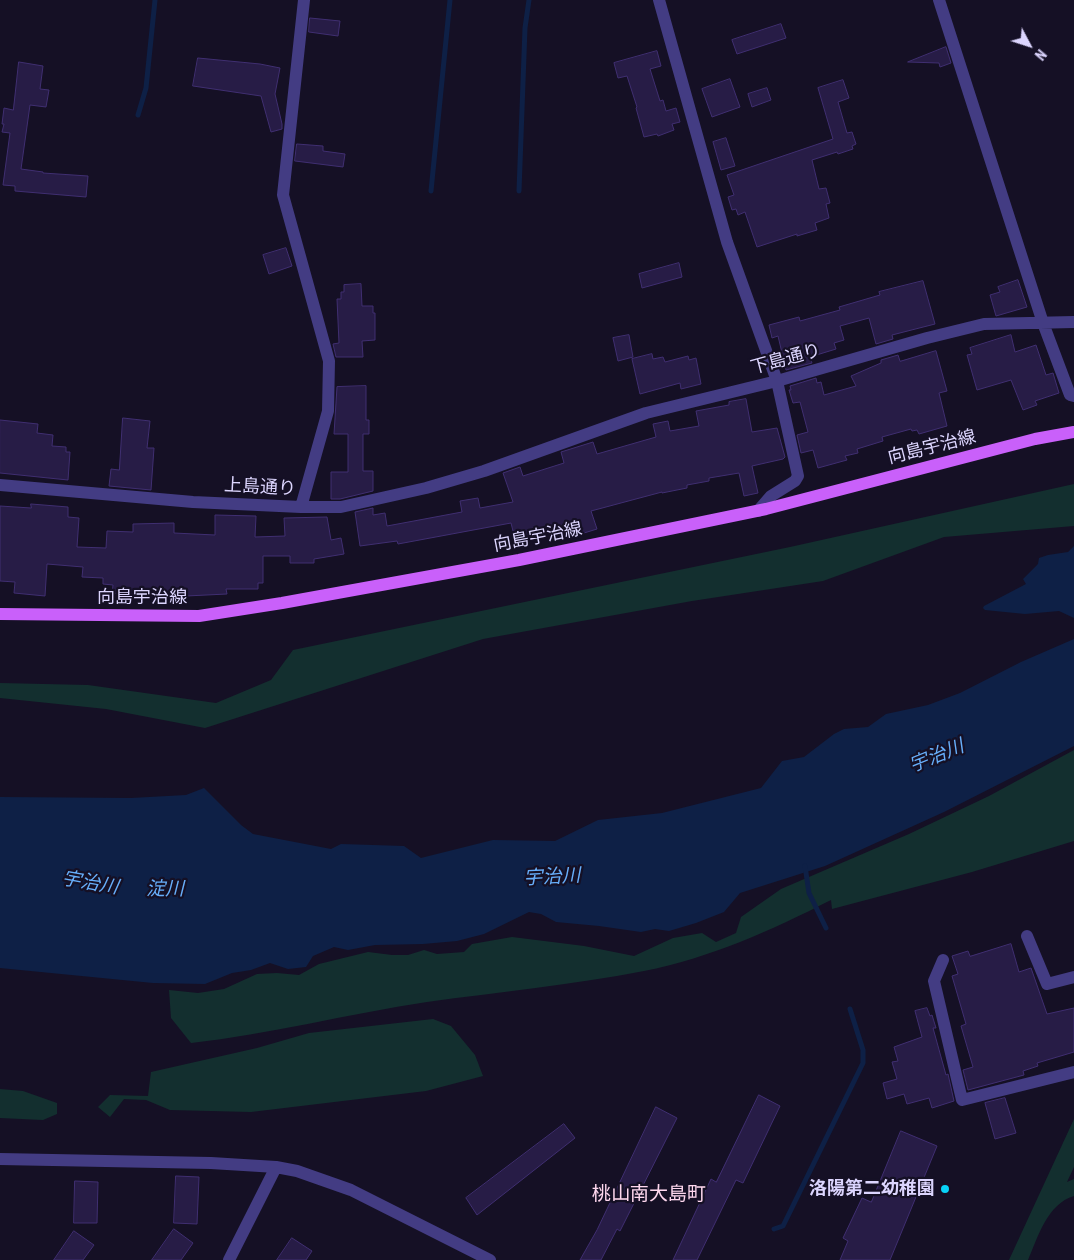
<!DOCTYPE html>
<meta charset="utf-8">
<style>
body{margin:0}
#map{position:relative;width:1074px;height:1260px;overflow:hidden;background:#151025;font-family:"Roboto Condensed",sans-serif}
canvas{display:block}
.north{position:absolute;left:1004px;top:20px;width:50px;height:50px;-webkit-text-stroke:4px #151025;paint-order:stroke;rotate:130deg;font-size:14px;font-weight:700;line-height:20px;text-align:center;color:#dcd5fe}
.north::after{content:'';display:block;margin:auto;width:18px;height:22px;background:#dcd5fe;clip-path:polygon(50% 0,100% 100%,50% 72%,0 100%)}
</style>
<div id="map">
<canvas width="1074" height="1260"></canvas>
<div class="north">N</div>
</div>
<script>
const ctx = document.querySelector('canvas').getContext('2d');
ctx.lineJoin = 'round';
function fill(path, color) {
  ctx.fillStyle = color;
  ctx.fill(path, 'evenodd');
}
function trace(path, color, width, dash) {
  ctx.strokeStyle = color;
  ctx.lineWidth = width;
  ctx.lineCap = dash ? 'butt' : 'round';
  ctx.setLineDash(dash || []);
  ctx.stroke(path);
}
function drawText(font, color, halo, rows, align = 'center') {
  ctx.font = font + ' "Roboto Condensed","Noto Sans JP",sans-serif';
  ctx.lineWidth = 4.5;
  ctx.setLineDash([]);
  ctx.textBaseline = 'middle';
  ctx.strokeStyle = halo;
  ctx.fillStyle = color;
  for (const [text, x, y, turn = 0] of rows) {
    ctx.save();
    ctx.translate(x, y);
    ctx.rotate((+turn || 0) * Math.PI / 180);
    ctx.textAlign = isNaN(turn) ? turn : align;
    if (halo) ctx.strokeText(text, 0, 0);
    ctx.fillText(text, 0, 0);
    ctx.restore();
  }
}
fill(new Path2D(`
 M 1074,484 L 1074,526 L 944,537 L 823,581 L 692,601 L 483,639 L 205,728 L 106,709 L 0,698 L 0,683 L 88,685 L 216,703 L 271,680 L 293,650 L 790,547 Z
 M 1074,750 L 1074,841 L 972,872 L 832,909 L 831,900 C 772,930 710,958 644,971 C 572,985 499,992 427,1002 C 348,1014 270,1034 191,1043 L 171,1018 L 169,990 L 198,993 L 224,989 L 257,974 L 277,973 L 299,975 L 319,964 L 368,952 L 392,955 L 408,955 L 424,950 L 437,954 L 464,952 L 472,944 L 512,937 L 584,946 L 634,956 L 673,938 L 702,933 L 716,942 L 736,933 L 741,917 L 781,889 L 909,834 L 989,796 Z
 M 433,1019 L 451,1026 L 475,1055 L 483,1076 L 426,1091 L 251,1112 L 170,1110 L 146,1100 L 124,1099 L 110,1117 L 98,1107 L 110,1095 L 148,1096 L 151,1072 L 257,1048 L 309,1033 Z
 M 0,1089 L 23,1091 L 57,1103 L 57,1114 L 43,1120 L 0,1118 Z
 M 1074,1119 L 1074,1167 L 1067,1182 L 1074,1179 L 1074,1196 C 1047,1204 1038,1237 1028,1260 L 1009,1260 Z`), '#132f2f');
fill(new Path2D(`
 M 1074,546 L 1074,618 L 1059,611 L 1025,614 L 985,610 L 983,608 L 984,606 L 1026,584 L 1023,579 L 1038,564 L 1039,558 L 1048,555 L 1068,552 Z
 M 1074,639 L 1074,746 L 944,812 L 825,866 L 740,893 L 724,912 L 696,923 L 669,931 L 655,929 L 641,932 L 599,926 L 556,922 L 541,914 L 529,912 L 484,934 L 457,941 L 423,944 L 375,945 L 348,950 L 334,947 L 313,956 L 306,967 L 288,969 L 270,963 L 251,970 L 232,973 L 205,984 L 153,983 L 0,968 L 0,797 L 131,798 L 186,795 L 204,788 L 241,825 L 253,834 L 331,849 L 341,844 L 404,846 L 421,858 L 493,840 L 555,841 L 598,820 L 662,813 L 761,788 L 782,761 L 804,757 L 834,734 L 844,729 L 868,727 L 886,714 L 928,705 L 960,693 L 1021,662 Z`), '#0e2046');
trace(new Path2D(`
 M 138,115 L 146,88 L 155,0
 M 431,191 L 450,0
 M 519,191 L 525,28 L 529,0
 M 805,866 L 809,893 L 826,928
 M 774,1229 L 783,1226 L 863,1063 L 863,1050 L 850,1009`), '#0e2046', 5);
const building = new Path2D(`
 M 310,18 L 340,21 L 338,36 L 309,32 Z
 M 781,24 L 786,38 L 737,54 L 732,40 Z
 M 946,47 L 951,63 L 940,67 L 939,63 L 908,62 Z
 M 657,51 L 661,66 L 650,69 L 660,101 L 663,100 L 666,111 L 676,108 L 680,122 L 672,124 L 674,130 L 658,136 L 657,134 L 644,137 L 636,108 L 637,107 L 627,76 L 618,78 L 614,63 Z
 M 198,58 L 260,64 L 280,68 L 275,94 L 282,124 L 282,129 L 271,132 L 261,96 L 193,86 Z
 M 19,62 L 43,66 L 40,89 L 49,90 L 46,107 L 30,105 L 21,169 L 43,172 L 43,173 L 88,176 L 86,197 L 15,191 L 15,186 L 3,185 L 10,133 L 2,132 L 4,124 L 2,124 L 4,108 L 13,110 Z
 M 730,79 L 740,107 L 712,117 L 702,89 Z
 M 843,80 L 849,98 L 838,102 L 847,133 L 852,132 L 856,144 L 852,146 L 853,149 L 838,154 L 837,152 L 812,160 L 819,189 L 826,188 L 830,203 L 826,204 L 829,218 L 815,223 L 817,230 L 797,236 L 797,234 L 757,247 L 745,212 L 738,215 L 736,209 L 732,210 L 728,197 L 734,195 L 727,175 L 833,139 L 818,88 Z
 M 767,88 L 771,100 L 752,107 L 748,94 Z
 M 726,138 L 735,166 L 721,170 L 713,142 Z
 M 297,144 L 323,146 L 323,151 L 345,154 L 343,167 L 295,161 Z
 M 286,248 L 292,266 L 269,274 L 263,255 Z
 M 679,263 L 682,277 L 642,288 L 639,274 Z
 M 1018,280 L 1027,307 L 996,316 L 990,295 L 1000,292 L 998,287 Z
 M 923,281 L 935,324 L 892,335 L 893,339 L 876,344 L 869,318 L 840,326 L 844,340 L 834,343 L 836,349 L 810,357 L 812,363 L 786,370 L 778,336 L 772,338 L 769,325 L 799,317 L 800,321 L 840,310 L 839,307 L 880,295 L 879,292 Z
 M 361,284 L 362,306 L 373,306 L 373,313 L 375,313 L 375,340 L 362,341 L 363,357 L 336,357 L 333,344 L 339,343 L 337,299 L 341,299 L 341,292 L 344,292 L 344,285 Z
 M 629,335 L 633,357 L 618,361 L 613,338 Z
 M 1011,335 L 1015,352 L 1036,345 L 1046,375 L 1053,373 L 1059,393 L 1035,401 L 1037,405 L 1023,410 L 1011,380 L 977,390 L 967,355 L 972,354 L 970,348 Z
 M 936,351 L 947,391 L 939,393 L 947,426 L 919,434 L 917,430 L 912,431 L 911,429 L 882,437 L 883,441 L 857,449 L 858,453 L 845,456 L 847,460 L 818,468 L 813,450 L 801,453 L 797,435 L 808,432 L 800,402 L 793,403 L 789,390 L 791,390 L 790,386 L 816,378 L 817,383 L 821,382 L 824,395 L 856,386 L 851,376 L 881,363 L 881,360 L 898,355 L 900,361 Z
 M 652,354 L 653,359 L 663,357 L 665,362 L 688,356 L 689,360 L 696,358 L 701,384 L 681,389 L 680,383 L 640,394 L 632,359 Z
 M 366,386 L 366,420 L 369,420 L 369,434 L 363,434 L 363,471 L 373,471 L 373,491 L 340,499 L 331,499 L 331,472 L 348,472 L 348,434 L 334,434 L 337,387 Z
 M 746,399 L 752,432 L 777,428 L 785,457 L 783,459 L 752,466 L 758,493 L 744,496 L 739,473 L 709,478 L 709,481 L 687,485 L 687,488 L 662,493 L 662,492 L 591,511 L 597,529 L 571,537 L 567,527 L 515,539 L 511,523 L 398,544 L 397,541 L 360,546 L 355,512 L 373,508 L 373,515 L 385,513 L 387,526 L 462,512 L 460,501 L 478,498 L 480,508 L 513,502 L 503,473 L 520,467 L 523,476 L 564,463 L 561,452 L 593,442 L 597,454 L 656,437 L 653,424 L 668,421 L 670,431 L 699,426 L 696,411 L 729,405 L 729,402 Z
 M 123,418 L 150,421 L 147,448 L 154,448 L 151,490 L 109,486 L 111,469 L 119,470 Z
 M 0,420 L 38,424 L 37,433 L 53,435 L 52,446 L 66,447 L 66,452 L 70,452 L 68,480 L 0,473 Z
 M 31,504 L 68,507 L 68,517 L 79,518 L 77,547 L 106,548 L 107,531 L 133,532 L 133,524 L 174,523 L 174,533 L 215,535 L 215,515 L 256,516 L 255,537 L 285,536 L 284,518 L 327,517 L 331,540 L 341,538 L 344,554 L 314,559 L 314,563 L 290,563 L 290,556 L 263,556 L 263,583 L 258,583 L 258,589 L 226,589 L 227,594 L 186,596 L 123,596 L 123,594 L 112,593 L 113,585 L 103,584 L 103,578 L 82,577 L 83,567 L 47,564 L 45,596 L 14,593 L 15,582 L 0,581 L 0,506 L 31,508 Z
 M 1011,944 L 1019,972 L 1031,968 L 1047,1014 L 1074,1008 L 1074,1052 L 1037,1063 L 1038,1066 L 1023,1071 L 1024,1075 L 968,1090 L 963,1070 L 973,1067 L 961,1026 L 966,1024 L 952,976 L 958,974 L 952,956 L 968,951 L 970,956 Z
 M 927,1008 L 930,1016 L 932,1015 L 936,1028 L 933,1028 L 946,1075 L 948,1074 L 954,1101 L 932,1108 L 929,1098 L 907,1104 L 904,1094 L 887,1099 L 883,1083 L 897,1079 L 892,1062 L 898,1061 L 894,1047 L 922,1037 L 915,1011 Z
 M 759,1095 L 780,1106 L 743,1183 L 736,1180 L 697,1260 L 673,1260 L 711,1179 L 716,1182 Z
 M 1005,1098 L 1016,1133 L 995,1139 L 985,1103 Z
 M 656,1107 L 677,1118 L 620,1231 L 617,1229 L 601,1260 L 580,1260 L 597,1230 Z
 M 564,1124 L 575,1138 L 477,1215 L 466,1198 Z
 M 901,1131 L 937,1146 L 890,1260 L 840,1260 L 848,1241 L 843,1238 L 862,1198 L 871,1202 Z
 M 176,1176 L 199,1177 L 197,1224 L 174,1223 Z
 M 75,1181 L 98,1182 L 97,1223 L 74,1223 Z
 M 174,1229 L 193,1243 L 181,1260 L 152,1260 Z
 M 74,1231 L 94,1245 L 83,1260 L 54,1260 Z
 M 292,1238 L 312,1251 L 306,1260 L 277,1260 Z`);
fill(building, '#271c46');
trace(building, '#402f71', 1);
trace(new Path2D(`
 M 659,0 L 727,242 L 777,381 L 798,476 L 795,481 L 771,496 L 758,511
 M 939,0 L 1043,323 L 1070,395 L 1074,396
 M 0,485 L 193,502 L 301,507 L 341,507 L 426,488 L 484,471 L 646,413 L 777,381 L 927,338 L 984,324 L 1074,322
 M 301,507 L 328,411 L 329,361 L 283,195 L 304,0
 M 1027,936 L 1047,984 L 1074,977
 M 943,960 L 934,981 L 962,1100 L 1074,1072
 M 0,1159 L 211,1163 L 276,1167 L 297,1171 L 351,1190 L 490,1260
 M 229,1260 L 276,1167`), '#433c83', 12);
trace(new Path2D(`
 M 0,614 L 199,616 L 282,603 L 519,560 L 766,509 L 1035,439 L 1074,432`), '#c960fa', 12);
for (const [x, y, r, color] of [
 [945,1189,5,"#08d2f7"]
]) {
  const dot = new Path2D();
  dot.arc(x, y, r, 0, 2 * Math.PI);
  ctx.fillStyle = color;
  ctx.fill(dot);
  trace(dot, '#151025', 2);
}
drawText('18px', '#dcd5fe', '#151025', [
 ["下島通り",786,360,-15],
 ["向島宇治線",932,448,-14],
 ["上島通り",260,488,3],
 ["向島宇治線",538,538,-11],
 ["向島宇治線",142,598]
]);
drawText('bold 18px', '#dcd5fe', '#151025', [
 ["洛陽第二幼稚園",935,1189]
], 'right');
drawText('italic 19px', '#67aefa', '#151025', [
 ["宇治川",937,757,-22],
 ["宇治川",552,878,-3],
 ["宇治川",90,884,10],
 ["淀川",165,890]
]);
drawText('19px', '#fed7ee', '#151025', [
 ["桃山南大島町",649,1195]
]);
</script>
